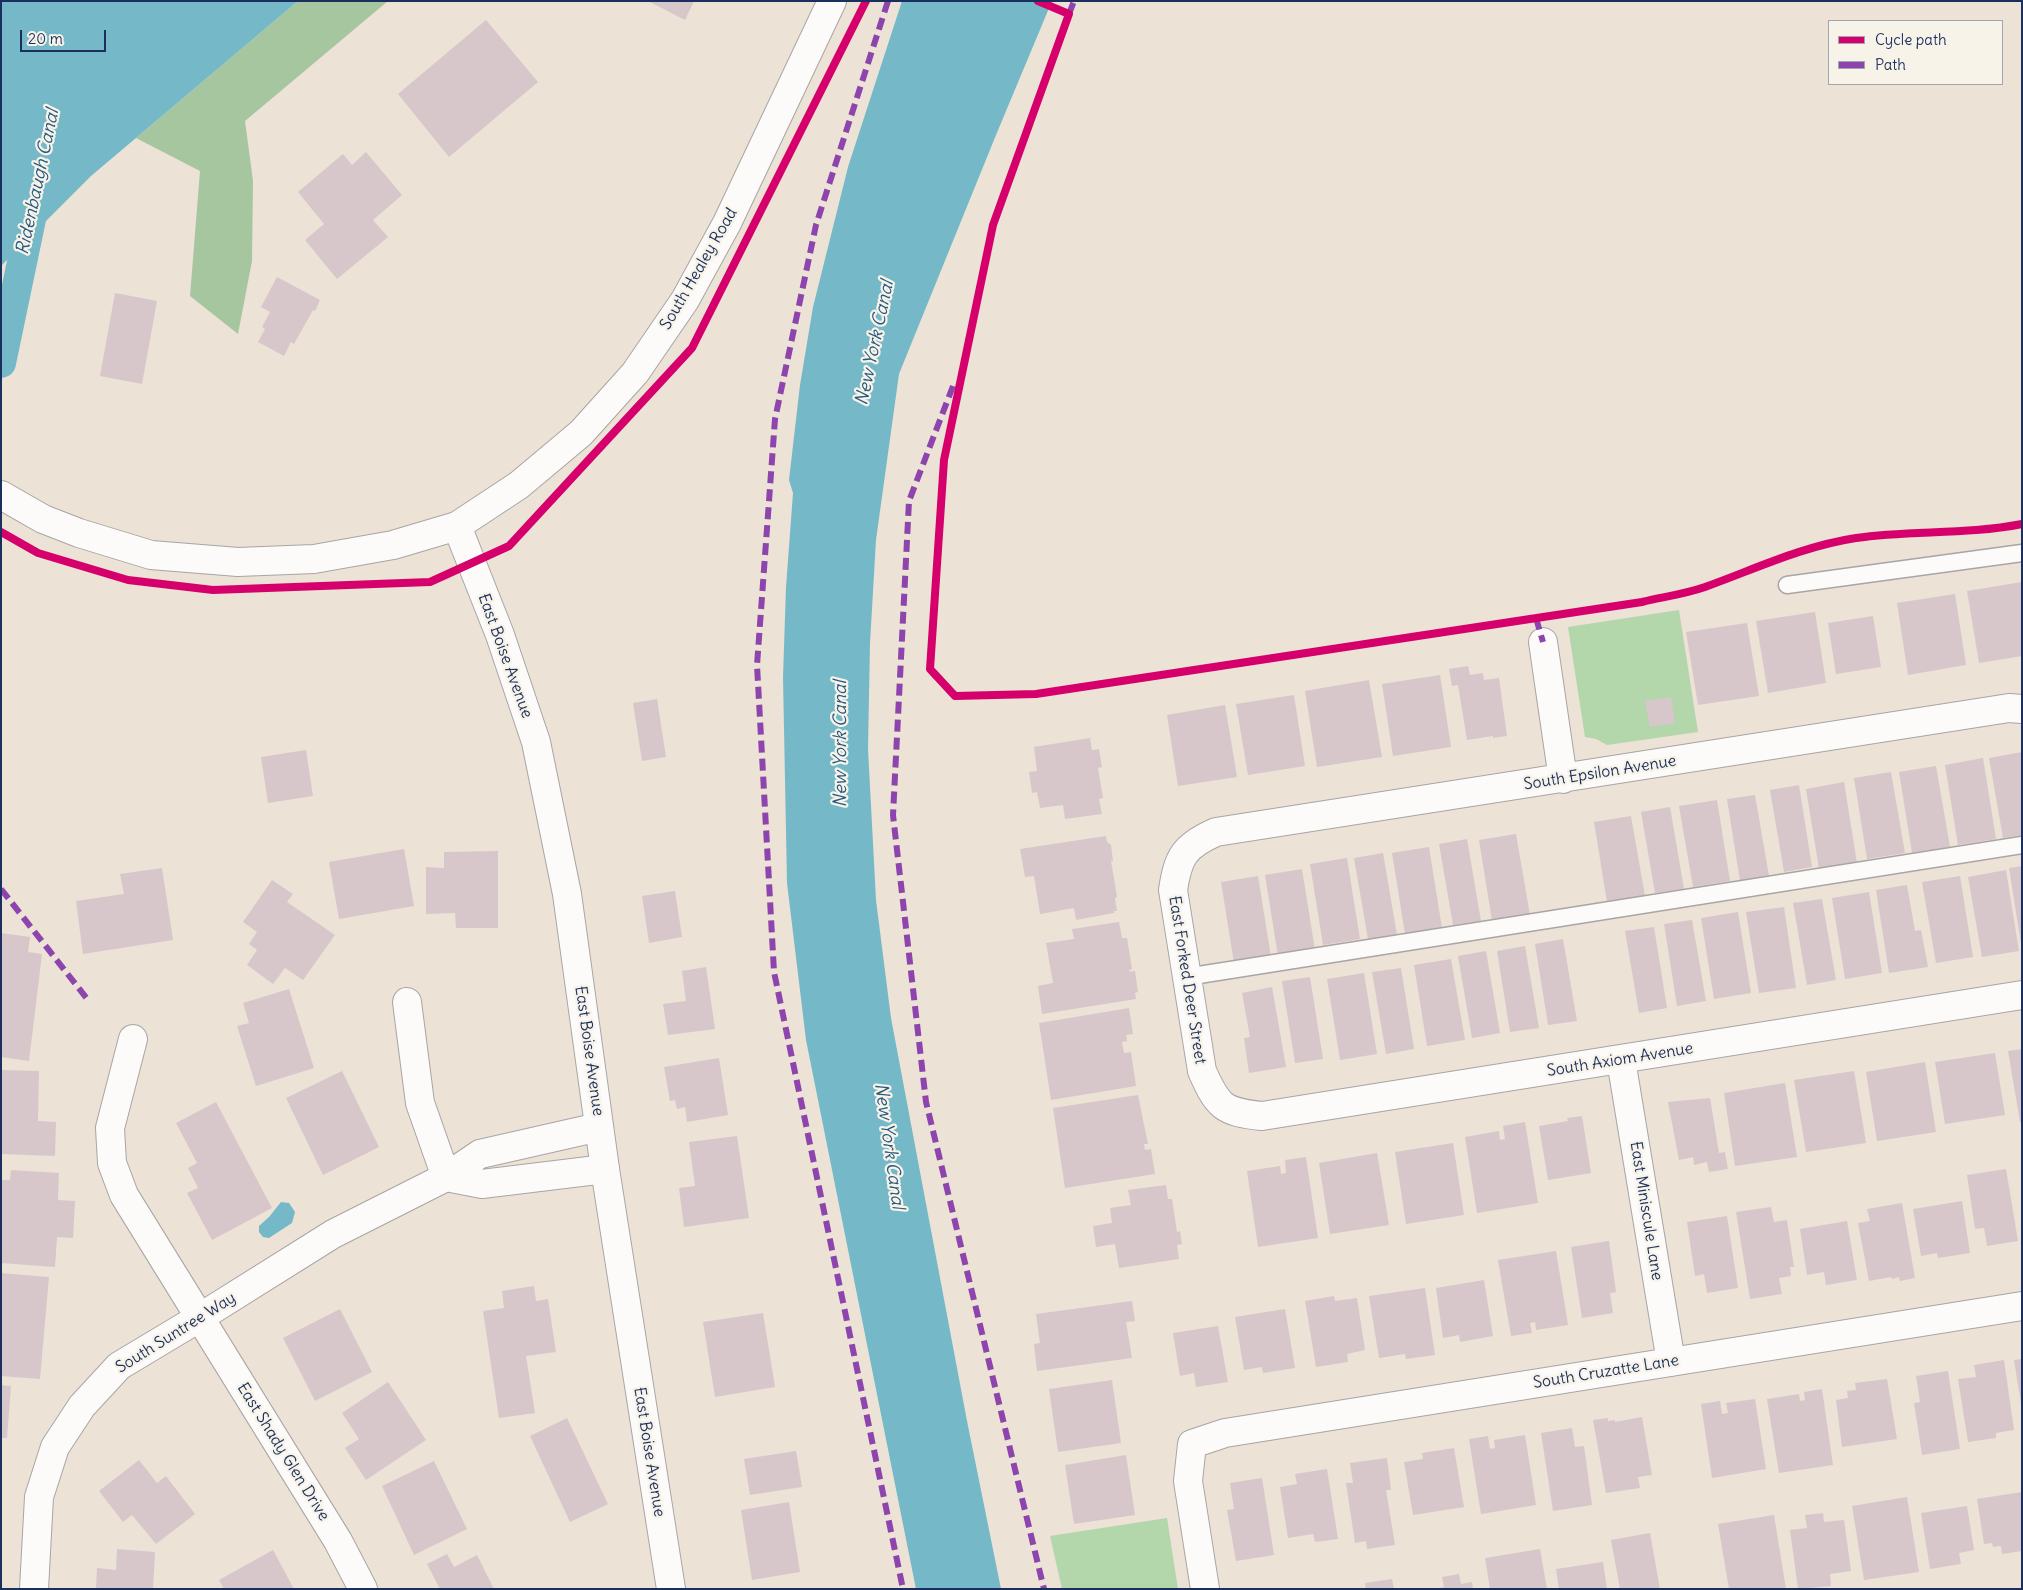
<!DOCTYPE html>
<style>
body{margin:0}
#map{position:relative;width:2023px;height:1590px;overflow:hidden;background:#ece2d6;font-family:Delius,sans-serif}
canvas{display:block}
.frame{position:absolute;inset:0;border:2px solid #1b2f5e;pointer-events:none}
.legend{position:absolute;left:1828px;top:20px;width:175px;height:65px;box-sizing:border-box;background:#f7f3e8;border:1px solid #9fa5b1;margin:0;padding:6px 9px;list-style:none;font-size:15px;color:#1b2f5e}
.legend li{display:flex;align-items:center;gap:10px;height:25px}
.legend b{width:25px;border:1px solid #9fa5b1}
.scale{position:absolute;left:20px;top:30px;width:86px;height:22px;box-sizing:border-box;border:2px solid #1b2f5e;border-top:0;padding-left:6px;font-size:15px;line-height:18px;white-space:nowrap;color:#1b2f5e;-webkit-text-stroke:4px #f7f3e8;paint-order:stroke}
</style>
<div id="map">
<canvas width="2023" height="1590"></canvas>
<div class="frame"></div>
<ul class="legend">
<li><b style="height:6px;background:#d6006c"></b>Cycle path</li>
<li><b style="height:6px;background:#8e44ad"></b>Path</li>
</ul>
<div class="scale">20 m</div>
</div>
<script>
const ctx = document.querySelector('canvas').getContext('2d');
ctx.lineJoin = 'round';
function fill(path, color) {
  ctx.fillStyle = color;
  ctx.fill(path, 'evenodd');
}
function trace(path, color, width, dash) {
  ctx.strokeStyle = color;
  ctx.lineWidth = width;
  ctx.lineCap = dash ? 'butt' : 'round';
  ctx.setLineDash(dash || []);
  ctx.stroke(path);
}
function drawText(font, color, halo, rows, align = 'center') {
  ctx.font = font + ' Delius,sans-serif';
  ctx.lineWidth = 4.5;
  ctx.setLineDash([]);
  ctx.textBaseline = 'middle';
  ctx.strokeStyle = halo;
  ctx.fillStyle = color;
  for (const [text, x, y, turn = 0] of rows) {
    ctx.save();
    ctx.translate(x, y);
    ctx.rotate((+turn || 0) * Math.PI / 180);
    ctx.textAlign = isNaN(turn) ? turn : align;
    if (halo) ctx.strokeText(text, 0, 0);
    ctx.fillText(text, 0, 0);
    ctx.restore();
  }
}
fill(new Path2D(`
 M 1679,610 L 1698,732 L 1607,745 L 1596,739 L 1585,737 L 1568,627 Z
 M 1167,1518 L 1178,1589 L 1062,1589 L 1050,1536 Z`), '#b4d6ab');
fill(new Path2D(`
 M 298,1 L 388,1 L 245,121 L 253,181 L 252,261 L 238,334 L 190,296 L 200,171 L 136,138 Z`), '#a6c6a0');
fill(new Path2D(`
 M 1,1 L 298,1 L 91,176 L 1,266 Z
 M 902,1 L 1052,1 L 996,135 L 899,374 L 876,540 L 870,643 L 868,749 L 876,900 L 891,1018 L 967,1421 L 1001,1589 L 916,1589 L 806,1040 L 787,883 L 783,677 L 786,587 L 793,493 L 789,480 L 800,385 L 813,307 L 848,167 Z
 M 281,1202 L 289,1203 L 295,1212 L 292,1223 L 269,1238 L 263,1237 L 259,1232 L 259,1226 L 269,1217 Z`), '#75b9c8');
trace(new Path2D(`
 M 1,363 L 35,200`), '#75b9c8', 30);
fill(new Path2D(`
 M 648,1 L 694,1 L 685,20 Z
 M 486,20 L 538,82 L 449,157 L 398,94 Z
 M 366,152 L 402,195 L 373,220 L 388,237 L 337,279 L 305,240 L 324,224 L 298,192 L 343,154 L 352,165 Z
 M 277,277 L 320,300 L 315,311 L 313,310 L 294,344 L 291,342 L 284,356 L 258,342 L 265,329 L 262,327 L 270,312 L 261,307 Z
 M 115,293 L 157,301 L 142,384 L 100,376 Z
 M 2022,582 L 2022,656 L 1979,663 L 1967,591 Z
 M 1955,594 L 1966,665 L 1908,675 L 1897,603 Z
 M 1815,612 L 1826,683 L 1768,693 L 1756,621 Z
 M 1873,616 L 1881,667 L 1836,674 L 1828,623 Z
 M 1747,623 L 1759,696 L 1698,705 L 1686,632 Z
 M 1468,666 L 1470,675 L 1483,673 L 1484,680 L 1499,678 L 1507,736 L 1493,738 L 1493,736 L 1467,740 L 1458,685 L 1452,686 L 1449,669 Z
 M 1440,675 L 1451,747 L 1393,756 L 1382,684 Z
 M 1369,680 L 1382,757 L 1317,767 L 1305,691 Z
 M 1294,695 L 1305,766 L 1248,775 L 1236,704 Z
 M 1671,697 L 1675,723 L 1650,727 L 1645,701 Z
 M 657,699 L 666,757 L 642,761 L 633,703 Z
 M 1225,705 L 1237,777 L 1178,786 L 1167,715 Z
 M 1090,738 L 1092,750 L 1099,749 L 1102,767 L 1098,768 L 1103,798 L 1099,799 L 1102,814 L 1065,819 L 1063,805 L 1040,808 L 1037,792 L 1032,793 L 1029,772 L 1037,771 L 1034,747 Z
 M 306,750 L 313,796 L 268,803 L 261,757 Z
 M 2022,752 L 2022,835 L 2003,838 L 1989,758 Z
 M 1983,758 L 1996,839 L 1958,845 L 1945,765 Z
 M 1936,766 L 1950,847 L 1912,853 L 1899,772 Z
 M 1891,772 L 1905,853 L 1867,859 L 1854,778 Z
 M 1844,782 L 1857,863 L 1819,869 L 1806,789 Z
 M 1799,785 L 1812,867 L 1784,872 L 1770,790 Z
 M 1755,795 L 1769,876 L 1740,881 L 1727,799 Z
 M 1717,800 L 1730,881 L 1693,887 L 1679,806 Z
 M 1670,807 L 1684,889 L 1655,893 L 1641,812 Z
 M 1631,816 L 1645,896 L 1607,902 L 1594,822 Z
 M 1516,834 L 1530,915 L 1492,921 L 1479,840 Z
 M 1106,836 L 1107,842 L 1111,845 L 1113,861 L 1111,861 L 1117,897 L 1115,898 L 1117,911 L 1114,911 L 1114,913 L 1076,920 L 1074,908 L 1040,914 L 1034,876 L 1025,877 L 1020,849 Z
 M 1467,839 L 1481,921 L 1453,925 L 1439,844 Z
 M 1429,847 L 1442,928 L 1405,934 L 1392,853 Z
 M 404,849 L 414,906 L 339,919 L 329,862 Z
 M 498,851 L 498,928 L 456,928 L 455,913 L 426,914 L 426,867 L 444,868 L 444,852 Z
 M 1383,853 L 1397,935 L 1368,939 L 1354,858 Z
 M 1347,858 L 1360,939 L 1323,945 L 1310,864 Z
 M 2022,866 L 2022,944 L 2021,944 L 2009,868 Z
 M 162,868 L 173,940 L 83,954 L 76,901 L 124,894 L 120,874 Z
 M 1302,869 L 1315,950 L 1278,956 L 1265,875 Z
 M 2006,870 L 2019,951 L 1982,957 L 1968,877 Z
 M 1258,876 L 1271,957 L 1234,963 L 1221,882 Z
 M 1960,876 L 1973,957 L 1936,963 L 1922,882 Z
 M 272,880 L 293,894 L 287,902 L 335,935 L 303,980 L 285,968 L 273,984 L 247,965 L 257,950 L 249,944 L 257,932 L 243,922 Z
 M 1907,885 L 1915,931 L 1921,930 L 1928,967 L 1889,973 L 1876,890 Z
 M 675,891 L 682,937 L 649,943 L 642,896 Z
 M 1869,892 L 1882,973 L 1845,979 L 1832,898 Z
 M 1822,899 L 1836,980 L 1807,985 L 1793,903 Z
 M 1784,907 L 1796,988 L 1759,993 L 1746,912 Z
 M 1738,912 L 1751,993 L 1714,999 L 1701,918 Z
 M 1692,920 L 1706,1001 L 1677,1006 L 1664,924 Z
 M 1119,922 L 1122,938 L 1127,938 L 1132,969 L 1129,970 L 1130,972 L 1135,971 L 1138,992 L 1135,993 L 1136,999 L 1042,1014 L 1038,986 L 1053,983 L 1046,943 L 1074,939 L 1072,929 Z
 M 1654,927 L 1667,1008 L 1639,1013 L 1625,931 Z
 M 1,933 L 30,937 L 28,952 L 42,954 L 29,1061 L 1,1057 Z
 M 1563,939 L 1577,1021 L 1548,1025 L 1535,944 Z
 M 1525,946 L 1539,1028 L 1510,1032 L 1497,951 Z
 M 1486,951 L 1500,1033 L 1472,1038 L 1458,956 Z
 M 1451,959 L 1465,1040 L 1427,1046 L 1414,965 Z
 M 706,967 L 715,1029 L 668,1035 L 663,1004 L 686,1001 L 682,971 Z
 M 1401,968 L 1414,1049 L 1386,1054 L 1372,972 Z
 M 1364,973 L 1377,1054 L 1340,1060 L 1327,979 Z
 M 1310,977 L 1323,1059 L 1295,1063 L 1282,981 Z
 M 1272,987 L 1286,1067 L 1249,1073 L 1244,1038 L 1250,1037 L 1242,993 Z
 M 289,989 L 314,1068 L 256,1086 L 237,1026 L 249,1023 L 243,1003 Z
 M 1129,1008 L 1133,1034 L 1126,1035 L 1127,1041 L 1122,1042 L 1124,1053 L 1131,1052 L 1136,1086 L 1051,1100 L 1039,1023 Z
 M 2022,1049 L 2022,1122 L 2020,1122 L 2008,1051 Z
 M 1995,1053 L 2005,1115 L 1945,1124 L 1935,1062 Z
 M 719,1058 L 728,1115 L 687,1122 L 685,1107 L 677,1109 L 675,1100 L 670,1101 L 664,1067 Z
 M 1925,1062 L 1936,1132 L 1877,1141 L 1866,1072 Z
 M 1,1070 L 39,1071 L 38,1121 L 56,1122 L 55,1156 L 1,1154 Z
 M 342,1071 L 379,1147 L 323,1175 L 286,1098 Z
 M 1854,1071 L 1866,1143 L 1806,1152 L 1794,1080 Z
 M 1785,1083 L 1797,1157 L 1735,1166 L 1724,1093 Z
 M 1138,1095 L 1148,1144 L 1144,1144 L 1145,1150 L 1151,1149 L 1155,1174 L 1065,1188 L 1053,1108 Z
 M 1710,1098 L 1719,1153 L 1725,1152 L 1728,1169 L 1709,1172 L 1707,1162 L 1694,1165 L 1693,1157 L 1679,1160 L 1668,1102 Z
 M 216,1102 L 272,1208 L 212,1240 L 187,1193 L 198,1188 L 188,1168 L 197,1163 L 176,1123 Z
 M 1582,1116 L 1591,1173 L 1548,1180 L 1539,1126 L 1568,1121 L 1567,1118 Z
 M 1525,1122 L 1538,1203 L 1477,1213 L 1465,1137 L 1499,1131 L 1500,1140 L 1505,1139 L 1503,1126 Z
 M 737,1136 L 749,1218 L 684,1227 L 679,1188 L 695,1186 L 689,1142 Z
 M 1453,1143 L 1464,1215 L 1406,1224 L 1395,1152 Z
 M 1377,1153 L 1389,1225 L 1330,1234 L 1319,1163 Z
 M 1306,1157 L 1318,1238 L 1258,1247 L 1247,1171 L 1280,1166 L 1281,1174 L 1286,1173 L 1285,1160 Z
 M 2006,1169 L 2018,1241 L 1987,1246 L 1984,1228 L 1975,1229 L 1967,1175 Z
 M 11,1170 L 59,1173 L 58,1200 L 75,1201 L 73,1238 L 57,1237 L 55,1267 L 1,1263 L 1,1180 L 10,1180 Z
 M 1166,1185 L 1168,1199 L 1172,1199 L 1177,1232 L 1180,1231 L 1182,1244 L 1177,1245 L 1179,1259 L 1119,1268 L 1115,1244 L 1096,1247 L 1093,1226 L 1112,1223 L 1110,1208 L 1131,1205 L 1128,1190 Z
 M 1962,1201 L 1970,1253 L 1938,1258 L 1937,1253 L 1921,1256 L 1913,1209 Z
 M 1902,1203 L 1915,1278 L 1900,1281 L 1899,1277 L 1892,1279 L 1891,1277 L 1869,1281 L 1858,1223 L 1870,1221 L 1867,1209 Z
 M 1771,1207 L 1774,1222 L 1787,1220 L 1794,1267 L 1790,1267 L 1791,1276 L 1779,1278 L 1782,1294 L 1750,1299 L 1736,1212 Z
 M 1727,1216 L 1738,1288 L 1707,1293 L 1704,1274 L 1695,1276 L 1687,1222 Z
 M 1847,1221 L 1857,1280 L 1826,1285 L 1824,1272 L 1807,1275 L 1800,1229 Z
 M 1609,1241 L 1616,1292 L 1610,1293 L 1613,1313 L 1582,1318 L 1571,1247 Z
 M 1556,1251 L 1568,1325 L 1536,1330 L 1535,1322 L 1530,1323 L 1532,1333 L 1511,1336 L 1498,1260 Z
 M 1,1273 L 49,1277 L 40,1379 L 1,1376 Z
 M 1484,1280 L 1493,1336 L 1460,1342 L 1459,1335 L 1443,1338 L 1436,1288 Z
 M 534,1286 L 536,1301 L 548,1299 L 556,1352 L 526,1356 L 535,1413 L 499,1418 L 483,1311 L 504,1308 L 502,1291 Z
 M 1425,1288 L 1435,1355 L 1406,1359 L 1405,1354 L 1379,1358 L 1369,1296 Z
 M 1334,1296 L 1335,1301 L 1357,1298 L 1365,1350 L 1347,1354 L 1348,1362 L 1316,1367 L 1305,1301 Z
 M 1132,1301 L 1135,1321 L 1126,1322 L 1132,1358 L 1037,1371 L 1034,1344 L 1040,1343 L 1036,1314 Z
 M 340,1309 L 372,1372 L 315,1401 L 283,1338 Z
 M 1285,1309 L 1295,1368 L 1263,1373 L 1262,1367 L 1244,1370 L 1235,1317 Z
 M 763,1313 L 775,1387 L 715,1397 L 703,1322 Z
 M 1218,1326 L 1228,1382 L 1196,1387 L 1194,1373 L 1180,1376 L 1173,1333 Z
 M 2022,1359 L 2022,1404 L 2021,1404 L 2014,1360 Z
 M 2004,1360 L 2014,1430 L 1996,1433 L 1996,1438 L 1968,1442 L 1958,1379 L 1976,1377 L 1974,1365 Z
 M 1948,1371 L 1960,1449 L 1922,1455 L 1914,1403 L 1920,1402 L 1916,1376 Z
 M 1887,1379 L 1897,1439 L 1842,1447 L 1836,1400 L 1848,1398 L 1847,1391 L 1856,1390 L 1855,1383 Z
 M 1112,1380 L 1121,1443 L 1058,1452 L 1049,1389 Z
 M 388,1382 L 426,1440 L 366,1480 L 345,1448 L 359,1439 L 342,1413 Z
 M 1,1385 L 11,1386 L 7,1438 L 1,1438 Z
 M 1822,1389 L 1833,1465 L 1779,1473 L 1767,1399 L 1799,1394 L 1800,1401 L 1805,1400 L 1804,1392 Z
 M 1755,1399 L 1766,1469 L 1712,1478 L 1701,1404 L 1720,1401 L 1722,1414 L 1728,1413 L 1726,1403 Z
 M 1642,1417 L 1652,1475 L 1638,1477 L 1640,1488 L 1606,1493 L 1593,1420 L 1608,1418 L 1608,1421 L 1615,1420 L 1615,1422 Z
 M 567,1418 L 608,1504 L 570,1522 L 530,1436 Z
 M 1572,1428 L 1575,1447 L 1584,1446 L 1592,1505 L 1553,1511 L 1541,1433 Z
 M 1525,1435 L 1536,1505 L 1481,1514 L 1469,1439 L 1488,1436 L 1490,1449 L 1495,1448 L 1494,1440 Z
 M 1454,1448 L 1464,1507 L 1413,1515 L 1404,1462 L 1423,1459 L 1422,1453 Z
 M 796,1451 L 802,1487 L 750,1495 L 744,1459 Z
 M 1126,1455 L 1135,1515 L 1074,1524 L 1065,1465 Z
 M 1387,1458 L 1391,1490 L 1386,1490 L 1395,1545 L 1367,1549 L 1366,1541 L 1355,1543 L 1346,1483 L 1353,1483 L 1350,1463 Z
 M 139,1460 L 157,1483 L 166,1476 L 195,1514 L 156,1544 L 132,1515 L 123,1522 L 99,1491 Z
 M 434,1461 L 467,1529 L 414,1555 L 382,1486 Z
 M 1327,1469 L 1338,1539 L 1315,1542 L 1313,1534 L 1288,1538 L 1280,1487 L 1297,1484 L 1295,1474 Z
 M 1262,1478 L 1274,1555 L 1236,1561 L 1227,1510 L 1234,1509 L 1230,1483 Z
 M 2022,1492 L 2022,1551 L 2002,1554 L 2001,1546 L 1993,1547 L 1992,1543 L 1984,1544 L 1977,1499 Z
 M 1907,1497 L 1919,1572 L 1864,1580 L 1852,1506 Z
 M 789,1502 L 800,1572 L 752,1580 L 741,1510 Z
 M 1967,1506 L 1974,1550 L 1959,1553 L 1961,1564 L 1930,1569 L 1921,1513 Z
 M 1823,1513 L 1824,1522 L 1844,1520 L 1851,1571 L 1830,1574 L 1831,1586 L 1798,1589 L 1790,1530 L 1807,1528 L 1805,1515 Z
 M 1774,1515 L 1786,1589 L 1729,1589 L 1718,1524 Z
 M 1650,1533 L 1660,1589 L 1620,1589 L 1611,1540 Z
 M 117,1549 L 155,1552 L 153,1589 L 96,1589 L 97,1568 L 116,1570 Z
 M 1540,1549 L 1547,1589 L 1490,1589 L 1485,1558 Z
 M 273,1550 L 294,1589 L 224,1589 L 219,1580 Z
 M 447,1554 L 454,1567 L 477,1555 L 494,1589 L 440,1589 L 427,1564 Z
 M 1603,1562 L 1607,1589 L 1559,1589 L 1556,1569 Z
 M 1459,1574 L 1461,1584 L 1472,1582 L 1473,1589 L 1437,1589 L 1444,1587 L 1442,1577 Z
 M 1392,1579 L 1394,1589 L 1366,1589 L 1365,1583 Z`), '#d7c7cb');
const service = new Path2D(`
 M 1787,585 L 2022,553
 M 1186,977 L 2022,845`);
const minor = new Path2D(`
 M 1543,642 L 1563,779
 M 2022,709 L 2009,708 L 1216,832 C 1184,846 1178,857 1173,890 L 1202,1071 C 1218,1107 1223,1112 1262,1116 L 2022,995
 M 133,1039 L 110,1128 L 112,1163 L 124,1195 L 338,1541 L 363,1589
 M 1621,1060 L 1671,1362
 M 599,1127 L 480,1154 L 446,1177 L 482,1184 L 605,1169
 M 34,1589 L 39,1497 L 55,1447 L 82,1406 L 119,1366 L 199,1318 L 333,1234 L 446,1177 L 420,1103 L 407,1002
 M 1205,1589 L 1188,1481 L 1192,1444 L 1225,1433 L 2022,1306`);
const tertiary = new Path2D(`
 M 1,495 L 43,519 L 79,533 L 151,555 L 238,562 L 314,559 L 393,545 L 457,526 L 519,485 L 581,433 L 635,373 L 685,300 L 727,223 L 832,1
 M 457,526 L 500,635 L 536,742 L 567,894 L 605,1169 L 671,1589`);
trace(service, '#a8a5a4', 19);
trace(minor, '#a8a5a4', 30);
trace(tertiary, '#a8a5a4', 30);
trace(service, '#fcfbf9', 16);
trace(minor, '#fcfbf9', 28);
trace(tertiary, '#fcfbf9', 28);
trace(new Path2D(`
 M 888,1 L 816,225 L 775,419 L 757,665 L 774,972 L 903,1589
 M 1069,14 L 1074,1
 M 953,386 L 909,501 L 893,815 L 926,1102 L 1044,1589
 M 1536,618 L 1543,642
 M 1,889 L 88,1000`), '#8e44ad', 6, [12, 6]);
trace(new Path2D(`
 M 1038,1 L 1069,14 L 993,225 L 944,460 L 930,669 L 955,696 L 1036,694 L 1642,602 C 1663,597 1685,594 1705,587 C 1755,569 1803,546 1856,538 C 1911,530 1967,535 2022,524
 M 1,532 L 38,553 L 128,580 L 213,590 L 430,582 L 509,546 L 692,348 L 866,1`), '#d6006c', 8);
drawText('16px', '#1b2f5e', '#f7f3e8', [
 ["South Healey Road",699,269,-60],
 ["East Boise Avenue",505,656,70],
 ["South Epsilon Avenue",1600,773,-9],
 ["East Forked Deer Street",1187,980,81],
 ["East Boise Avenue",589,1051,82],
 ["South Axiom Avenue",1620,1060,-9],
 ["East Miniscule Lane",1646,1211,81],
 ["South Suntree Way",176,1333,-32],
 ["South Cruzatte Lane",1606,1372,-9],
 ["East Shady Glen Drive",283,1452,58],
 ["East Boise Avenue",649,1452,81]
]);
drawText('italic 18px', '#295981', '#f7f3e8', [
 ["Ridenbaugh Canal",38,182,-78],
 ["New York Canal",875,343,-78],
 ["New York Canal",841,744,-90],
 ["New York Canal",889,1146,82]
]);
</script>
